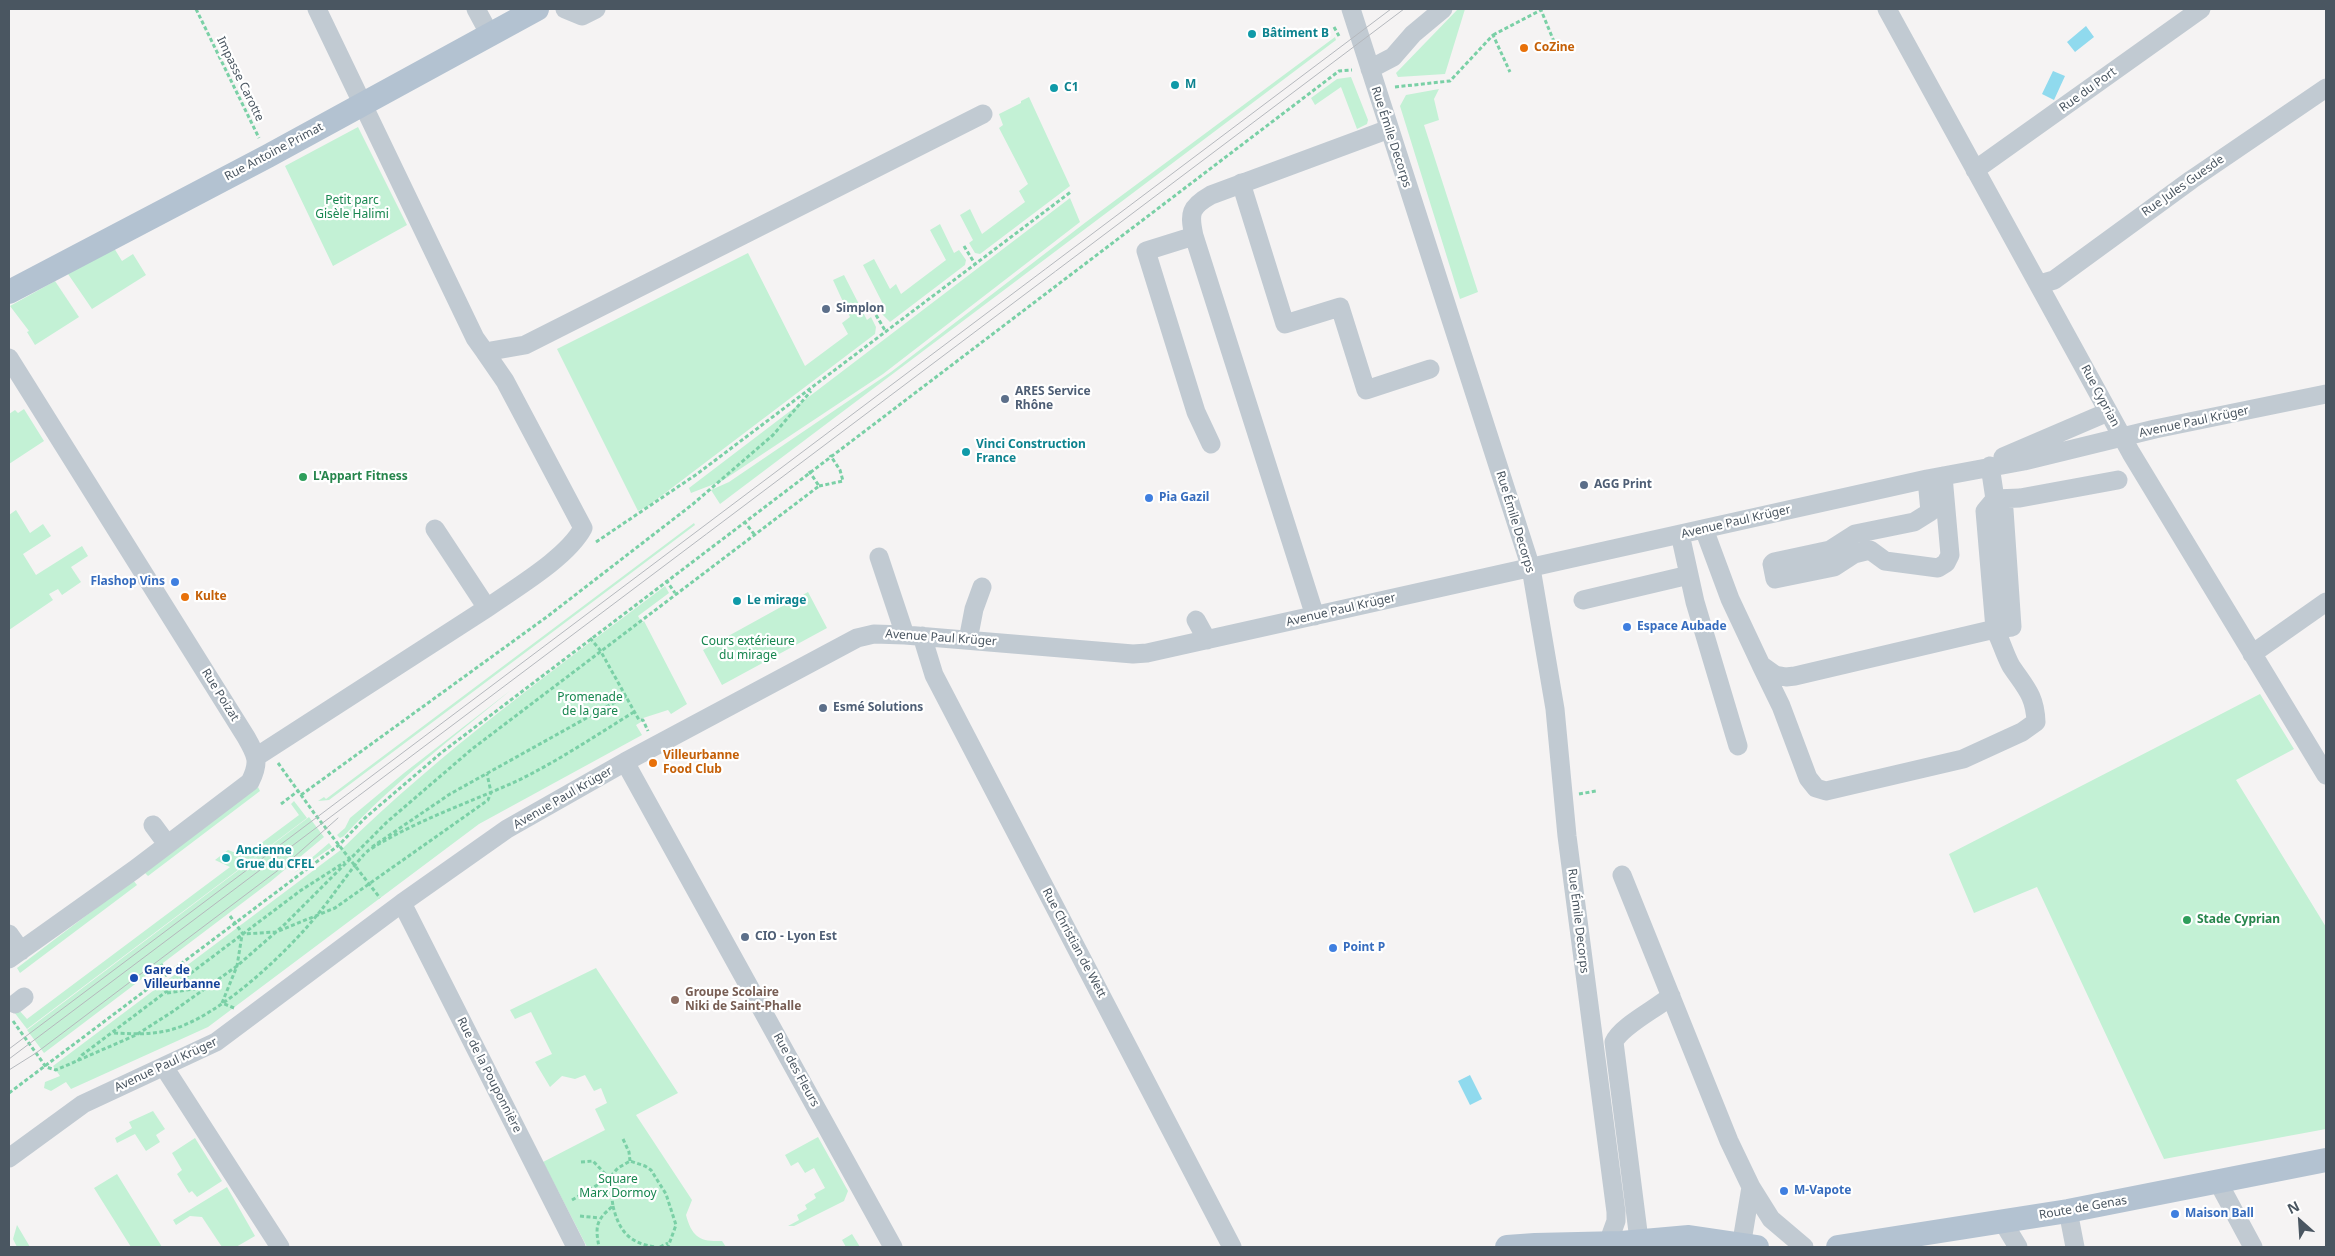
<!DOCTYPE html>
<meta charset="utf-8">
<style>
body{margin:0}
#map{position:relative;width:2335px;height:1256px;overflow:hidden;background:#f5f3f3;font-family:"Noto Sans",sans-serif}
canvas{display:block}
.frame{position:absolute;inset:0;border:10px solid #4a5661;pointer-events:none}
.north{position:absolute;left:2275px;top:1196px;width:50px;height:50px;-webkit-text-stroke:4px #fff;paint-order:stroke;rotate:334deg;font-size:14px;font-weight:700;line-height:20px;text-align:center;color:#4a5661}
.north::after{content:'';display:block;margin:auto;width:18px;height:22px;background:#4a5661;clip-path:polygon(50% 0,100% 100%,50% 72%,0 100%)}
</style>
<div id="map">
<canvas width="2335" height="1256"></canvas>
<div class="frame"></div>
<div class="north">N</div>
</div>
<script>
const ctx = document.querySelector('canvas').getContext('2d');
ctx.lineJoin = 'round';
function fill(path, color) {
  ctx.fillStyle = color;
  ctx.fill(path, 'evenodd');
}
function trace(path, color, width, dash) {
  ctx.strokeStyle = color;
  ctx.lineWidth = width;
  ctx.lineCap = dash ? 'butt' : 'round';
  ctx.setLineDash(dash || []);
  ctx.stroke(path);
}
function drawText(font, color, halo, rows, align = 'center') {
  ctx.font = font + ' "Noto Sans",sans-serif';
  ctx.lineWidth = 4.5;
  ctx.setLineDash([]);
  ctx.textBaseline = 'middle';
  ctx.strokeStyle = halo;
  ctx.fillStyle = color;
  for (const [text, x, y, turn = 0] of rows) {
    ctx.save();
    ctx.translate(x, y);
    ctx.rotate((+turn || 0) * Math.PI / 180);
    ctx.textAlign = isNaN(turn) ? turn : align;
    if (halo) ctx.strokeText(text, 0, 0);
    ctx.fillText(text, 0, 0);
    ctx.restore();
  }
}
fill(new Path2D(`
 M 1458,9 L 1465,9 L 1445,74 L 1398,77 L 1396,73 Z
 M 1335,37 L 1336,40 L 720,504 L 711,490 L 729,482 L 891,372 L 1086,222 Z
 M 1351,77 L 1368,120 L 1367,124 L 1357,129 L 1341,87 L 1315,105 L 1311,98 L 1337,79 Z
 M 1439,89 L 1434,99 L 1439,120 L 1424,125 L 1478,292 L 1460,299 L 1400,106 L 1406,95 Z
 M 1029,97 L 1070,186 L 980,254 L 975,253 L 969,243 L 973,240 L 960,215 L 970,209 L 982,234 L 1025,202 L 1019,191 L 1028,184 L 999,128 L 1003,125 L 999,114 L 1021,103 L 1021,101 Z
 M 358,127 L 407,225 L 333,266 L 285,166 Z
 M 1070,198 L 1080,222 L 883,374 L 722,481 L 691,493 L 689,488 Z
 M 940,224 L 954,253 L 959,250 L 966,260 L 965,265 L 890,322 L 879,311 L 884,306 L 863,265 L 874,259 L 890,289 L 896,284 L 901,294 L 946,260 L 930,230 Z
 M 114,248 L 122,261 L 133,254 L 146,275 L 92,309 L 68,274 Z
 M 748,253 L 805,366 L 848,334 L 842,323 L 850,317 L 833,280 L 844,275 L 867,320 L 871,317 L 876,327 L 875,334 L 648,506 L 638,511 L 557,349 Z
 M 55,281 L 79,317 L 35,345 L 27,332 L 29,331 L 10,306 Z
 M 24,409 L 44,441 L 9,464 L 9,414 L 15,410 L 18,413 Z
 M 16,510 L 30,533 L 43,524 L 51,536 L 23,554 L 36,575 L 82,546 L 88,556 L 71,567 L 81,582 L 62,595 L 58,589 L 49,594 L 53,600 L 9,630 L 9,515 Z
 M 694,523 L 695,525 L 329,800 L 318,801 L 324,797 L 326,799 Z
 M 665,586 L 669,593 L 638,616 L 642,623 L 644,621 L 687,704 L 671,714 L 668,710 L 640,719 L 641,722 L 636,725 L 642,735 L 479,824 L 208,1027 L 71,1089 L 66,1082 L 51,1091 L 44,1088 L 45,1082 L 60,1076 L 53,1066 L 342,849 C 441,751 554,670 665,586 Z
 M 808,592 L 827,628 L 722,685 L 703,650 Z
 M 511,690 C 454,737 394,782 344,836 L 340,838 L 337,835 L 345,828 L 350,818 L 404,773 Z
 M 2260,694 L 2294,749 L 2236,780 L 2326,927 L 2326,1129 L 2164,1159 L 2037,887 L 1974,913 L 1949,854 Z
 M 258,787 L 260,791 L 148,876 L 144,872 Z
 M 294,801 L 307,818 L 27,1029 L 14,1012 L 18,1009 L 27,1019 L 230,867 L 215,860 L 228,850 L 244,856 L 299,815 L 291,804 Z
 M 309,817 L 324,837 L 270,882 L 44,1053 L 27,1030 Z
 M 329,843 L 332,847 L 294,873 Z
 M 133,880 L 137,885 L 20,973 L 17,968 Z
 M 596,968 L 678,1093 L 636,1115 L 692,1200 L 686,1215 C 692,1237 700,1242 722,1241 L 726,1247 L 587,1247 L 543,1162 L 605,1130 L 595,1109 L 607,1103 L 601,1088 L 594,1091 L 585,1075 L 575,1079 L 562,1076 L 550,1087 L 535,1062 L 552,1054 L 531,1012 L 515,1019 L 510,1010 Z
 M 153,1111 L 165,1129 L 156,1135 L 160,1142 L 146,1151 L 135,1134 L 117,1143 L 115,1138 L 132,1128 L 129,1122 Z
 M 818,1137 L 848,1191 L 844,1201 L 794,1226 L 788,1226 L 799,1220 L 797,1215 L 807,1209 L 805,1205 L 816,1198 L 814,1194 L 825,1188 L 814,1168 L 805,1173 L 798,1162 L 791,1166 L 785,1155 Z
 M 195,1138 L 222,1181 L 197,1197 L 192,1191 L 189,1193 L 177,1174 L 182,1170 L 172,1153 Z
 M 117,1174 L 162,1247 L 131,1247 L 94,1188 Z
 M 227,1187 L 255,1236 L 236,1247 L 222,1247 L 202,1217 L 190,1216 L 176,1225 L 173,1220 Z
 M 17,1225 L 30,1247 L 17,1247 L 13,1239 Z
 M 852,1234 L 860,1247 L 846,1247 L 842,1240 Z`), '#c3f1d5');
fill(new Path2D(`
 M 2086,26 L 2094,37 L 2075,52 L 2067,42 Z
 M 2053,71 L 2065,76 L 2054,100 L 2042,94 Z
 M 1470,1075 L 1482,1099 L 1470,1105 L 1458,1081 Z`), '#90daee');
trace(new Path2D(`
 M 196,9 L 259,138
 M 1334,27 L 1339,36
 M 1493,35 L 1541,10 L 1555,44
 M 1395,87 L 1450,81 L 1493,35 L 1510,72
 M 964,246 L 975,264
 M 876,315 L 886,332
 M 819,486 L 843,481 L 840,470 L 830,455
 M 744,521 L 754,534
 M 596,542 L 697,474 L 1072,191
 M 666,580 L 675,593
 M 590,638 L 600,650 L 639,720 L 643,720 L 648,731
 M 278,763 L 314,813 L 380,898
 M 1579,794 L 1596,791
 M 301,795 L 548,616 L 693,504 L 773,435 L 811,391
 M 281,804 L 298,791
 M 372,847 L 450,794 L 626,696
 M 230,916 L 243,934 L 276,932 L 335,908 L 488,800 L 491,792 L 487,774
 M 161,964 L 163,967
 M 167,993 L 207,987
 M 234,1008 L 222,1003 L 237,966 L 242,935
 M 13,1021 L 46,1067 L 56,1070 L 136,1035 L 172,1012 L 237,966 L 284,925 L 387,822 L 472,749 L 819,486 L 809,471
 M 114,1033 C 133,1034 151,1035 170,1030 C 220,1017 290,950 322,909 C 332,897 359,857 369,850 C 415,821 468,803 517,781 C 558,761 595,736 634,712
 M 78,1061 L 82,1055 L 300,891 L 345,862
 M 9,1093 L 339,845 L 365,818 L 441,753 L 1339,71 L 1352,70
 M 623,1139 L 629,1152 L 630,1161
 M 581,1162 L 593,1161 L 609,1178 L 613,1206 C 596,1220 595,1226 599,1247
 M 572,1200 L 609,1178 L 618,1168 L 630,1161 L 645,1166 L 651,1170 L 666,1194 L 676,1225 L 668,1247
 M 613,1206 C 619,1231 629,1243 655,1247
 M 580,1216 L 599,1218
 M 660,1247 L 668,1243`), '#7ad0a6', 3, [4, 2.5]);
trace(new Path2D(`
 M 317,9 L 475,338 L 485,352 L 525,345 L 983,114
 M 476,9 L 490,35
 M 565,9 L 582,16 L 596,9
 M 1351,9 L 1531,568 L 1555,709 L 1567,836 L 1616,1212 L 1616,1221 L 1608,1243
 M 1887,9 L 2131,453 L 2326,775
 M 1370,69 L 1393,57 L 1413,34 L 1443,9
 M 1975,170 L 2201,9
 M 1241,183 L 1285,324 L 1340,307 L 1366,390 L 1430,369
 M 1194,236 L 1146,251 L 1196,412 L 1211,444
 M 2040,284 L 2054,280 L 2191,180 L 2326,88
 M 485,352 L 505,381 L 583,528 C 567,558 515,588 487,608
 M 9,358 L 246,737 C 257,756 260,762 250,782 L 134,870 L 9,959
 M 2003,457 L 2108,412
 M 1927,479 L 1930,512 L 1914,522 L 1855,534 L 1830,550 L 1774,562 L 1772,564 L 1775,579 L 1834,567 L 1854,554 L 1870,550 L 1885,561 L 1938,568 L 1946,563 L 1950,555 L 1943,476
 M 1995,499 L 2020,498 L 2118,480
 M 1704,529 L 1730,599 L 1761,665 L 1775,675 L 1786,677 L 1795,676 L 1995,629 L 1985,511 L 1995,499 L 1990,466
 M 1680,534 L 1695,602 L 1738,746
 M 879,557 L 905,635
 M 1583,600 L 1689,575
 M 1315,616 L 1194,236 C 1189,213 1190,207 1211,195 L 1389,129
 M 1196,620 L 1207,640
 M 922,636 L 934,675 L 1232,1247
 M 968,640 L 974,609 L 982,587
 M 2252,654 L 2326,602
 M 1761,665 L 1781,706 L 1808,778 L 1816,788 L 1826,791 L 1963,759 L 2022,732 L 2036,722 C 2035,695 2025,687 2011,666 C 2005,655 2001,641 1995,629 L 2012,627 L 2004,510 L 1995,499
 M 256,757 L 487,608 L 435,529
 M 625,762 L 893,1247
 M 153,825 L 167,844
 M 1622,875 L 1729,1141 L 1751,1187 L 1771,1219 L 1804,1247
 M 402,903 L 576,1247
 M 9,934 L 21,951
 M 15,1004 L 24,997
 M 164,1067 L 280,1247
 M 9,1158 L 83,1104 L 216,1042 L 402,903 L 507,829 L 625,762 L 857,638 L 874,634 L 905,635 L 1133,654 L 1147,653 L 1927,479 L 2024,461 L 2155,429 L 2326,394
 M 2218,1182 L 2253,1247
 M 2068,1211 L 2075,1247
 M 2003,1222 L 2018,1247
 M 1637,1247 L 1638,1232 L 1614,1042 C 1621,1026 1656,1009 1671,996
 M 1741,1247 L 1751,1187`), '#c1cad2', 19);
trace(new Path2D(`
 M 9,292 L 268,156 L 537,9
 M 1507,1247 L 1535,1245 L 1621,1243 L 1689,1237 L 1757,1247
 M 1838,1247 L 2068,1211 L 2326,1160`), '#b3c2d1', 24);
trace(new Path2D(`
 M 9,1049 L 1391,9
 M 9,1059 L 1404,9
 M 9,1070 L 36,1053 L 285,865 L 338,818`), '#b5b8bd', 1);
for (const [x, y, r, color] of [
 [1252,34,5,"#0f9aa8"],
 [1524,48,5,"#e8710a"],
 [1175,85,5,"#0f9aa8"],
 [1054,88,5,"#0f9aa8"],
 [826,309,5,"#5c6f8a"],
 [1005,399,5,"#5c6f8a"],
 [966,452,5,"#0f9aa8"],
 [303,477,5,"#2e9e5b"],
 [1584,485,5,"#5c6f8a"],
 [1149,498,5,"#3f7fe0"],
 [175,582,5,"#3f7fe0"],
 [185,597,5,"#e8710a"],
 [737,601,5,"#0f9aa8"],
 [1627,627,5,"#3f7fe0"],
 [823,708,5,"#5c6f8a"],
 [653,763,5,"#e8710a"],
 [226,858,5,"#0f9aa8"],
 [2187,920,5,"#2e9e5b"],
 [745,937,5,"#5c6f8a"],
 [1333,948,5,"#3f7fe0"],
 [134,978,5,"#1a4fb4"],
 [675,1000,5,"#8d6e63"],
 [1784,1191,5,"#3f7fe0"],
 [2175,1214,5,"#3f7fe0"]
]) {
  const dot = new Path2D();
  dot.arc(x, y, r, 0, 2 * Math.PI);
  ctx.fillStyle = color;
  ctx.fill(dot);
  trace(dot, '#fff', 2);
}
drawText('bold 12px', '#0d838f', '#fff', [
 ["Bâtiment B",1262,34],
 ["M",1185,85],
 ["C1",1064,88],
 ["Vinci Construction",976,445],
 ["France",976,459],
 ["Le mirage",747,601],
 ["Ancienne",236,851],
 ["Grue du CFEL",236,865]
], 'left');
drawText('bold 12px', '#c56008', '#fff', [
 ["CoZine",1534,48],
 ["Kulte",195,597],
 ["Villeurbanne",663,756],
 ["Food Club",663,770]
], 'left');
drawText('12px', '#4a5661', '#fff', [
 ["Impasse Carotte",240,79,64],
 ["Rue du Port",2088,90,-36],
 ["Rue Émile Decorps",1391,137,72],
 ["Rue Antoine Primat",274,152,-28],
 ["Rue Jules Guesde",2183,186,-35],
 ["Rue Cyprian",2100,396,62],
 ["Avenue Paul Krüger",2194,422,-12],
 ["Rue Émile Decorps",1515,522,73],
 ["Avenue Paul Krüger",1736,522,-13],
 ["Avenue Paul Krüger",1341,610,-13],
 ["Avenue Paul Krüger",941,638,4],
 ["Rue Poizat",220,695,58],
 ["Avenue Paul Krüger",563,798,-30],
 ["Rue Émile Decorps",1578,921,83],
 ["Rue Christian de Wett",1074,943,62],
 ["Avenue Paul Krüger",166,1065,-25],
 ["Rue des Fleurs",796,1070,61],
 ["Rue de la Pouponnière",489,1075,63],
 ["Route de Genas",2083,1208,-10]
]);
drawText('12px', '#17864f', '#fff', [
 ["Petit parc",352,201],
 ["Gisèle Halimi",352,215],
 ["Cours extérieure",748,642],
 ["du mirage",748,656],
 ["Promenade",590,698],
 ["de la gare",590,712],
 ["Square",618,1180],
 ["Marx Dormoy",618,1194]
]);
drawText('bold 12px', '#4e5e75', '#fff', [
 ["Simplon",836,309],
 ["ARES Service",1015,392],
 ["Rhône",1015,406],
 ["AGG Print",1594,485],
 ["Esmé Solutions",833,708],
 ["CIO - Lyon Est",755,937]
], 'left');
drawText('bold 12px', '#27864d', '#fff', [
 ["L'Appart Fitness",313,477],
 ["Stade Cyprian",2197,920]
], 'left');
drawText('bold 12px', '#366cbe', '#fff', [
 ["Pia Gazil",1159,498],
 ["Flashop Vins",165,582,"right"],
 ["Espace Aubade",1637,627],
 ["Point P",1343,948],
 ["M-Vapote",1794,1191],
 ["Maison Ball",2185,1214]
], 'left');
drawText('bold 12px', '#164399', '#fff', [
 ["Gare de",144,971],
 ["Villeurbanne",144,985]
], 'left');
drawText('bold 12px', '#785e54', '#fff', [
 ["Groupe Scolaire",685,993],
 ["Niki de Saint-Phalle",685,1007]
], 'left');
</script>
